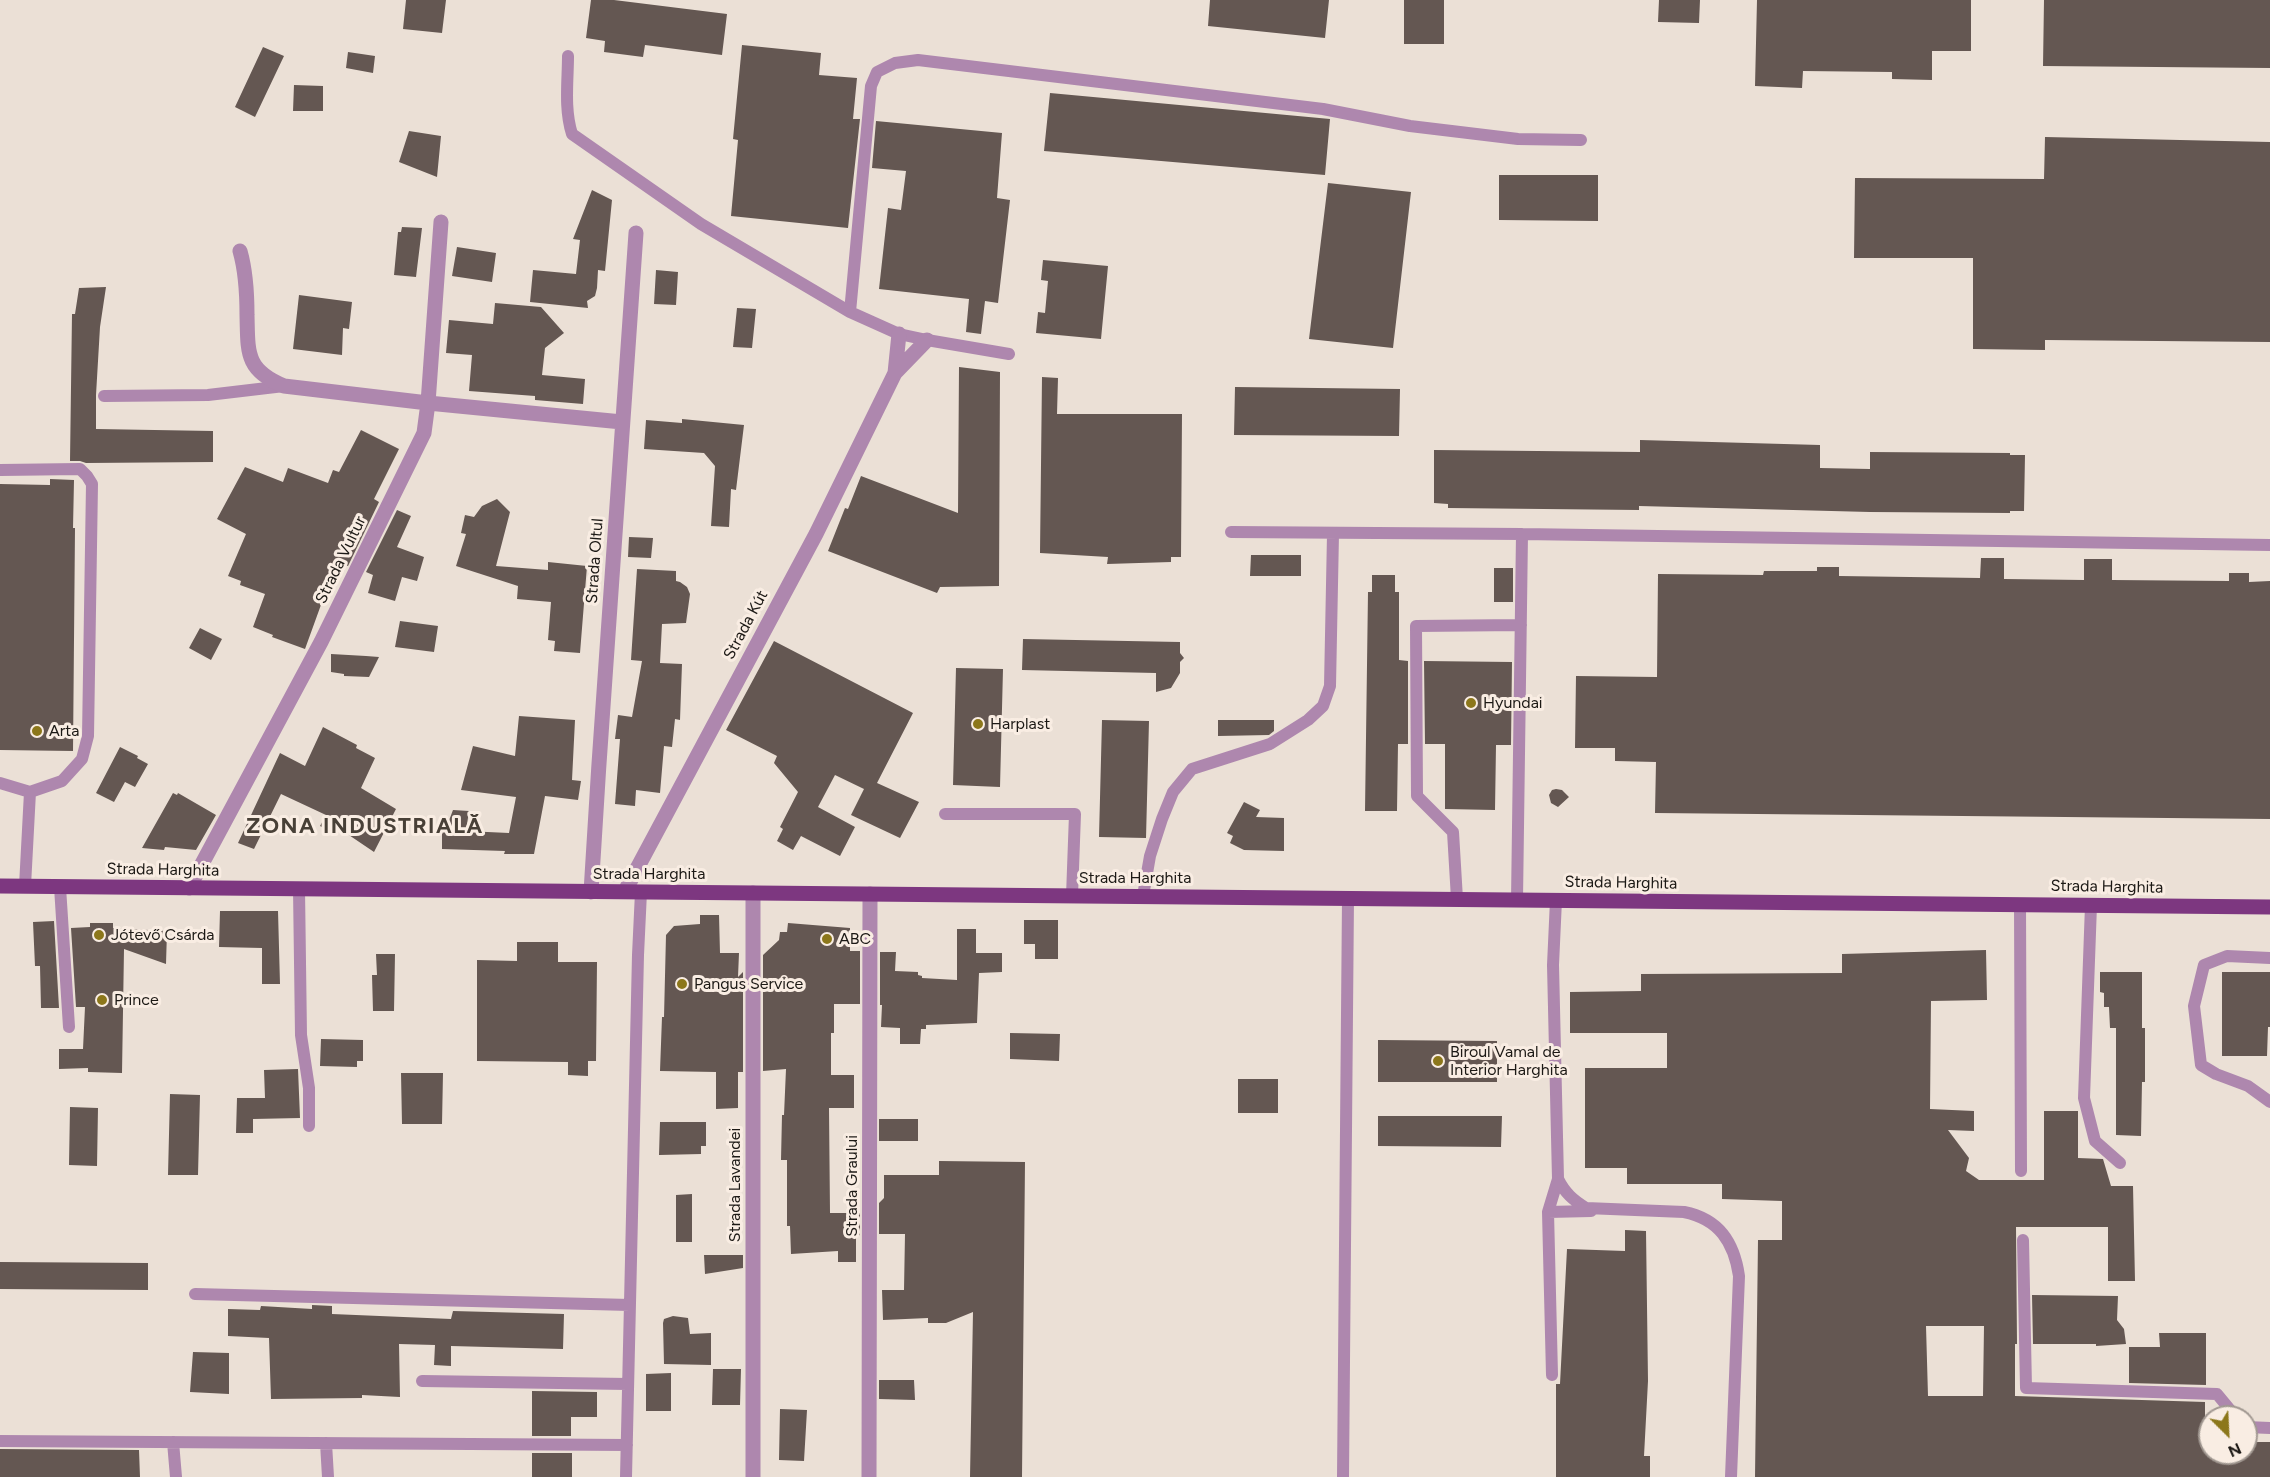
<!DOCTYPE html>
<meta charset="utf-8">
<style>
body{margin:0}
#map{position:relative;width:2270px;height:1477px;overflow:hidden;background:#ebe0d6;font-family:Figtree,sans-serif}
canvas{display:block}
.north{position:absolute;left:2198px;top:1405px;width:60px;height:60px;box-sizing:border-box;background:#f9ede3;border:2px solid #a19891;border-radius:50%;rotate:156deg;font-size:16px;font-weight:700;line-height:24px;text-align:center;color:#1c1915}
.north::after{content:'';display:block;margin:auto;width:21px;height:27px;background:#8c771b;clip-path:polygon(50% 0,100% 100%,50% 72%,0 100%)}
</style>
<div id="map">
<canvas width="2270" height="1477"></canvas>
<div class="north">N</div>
</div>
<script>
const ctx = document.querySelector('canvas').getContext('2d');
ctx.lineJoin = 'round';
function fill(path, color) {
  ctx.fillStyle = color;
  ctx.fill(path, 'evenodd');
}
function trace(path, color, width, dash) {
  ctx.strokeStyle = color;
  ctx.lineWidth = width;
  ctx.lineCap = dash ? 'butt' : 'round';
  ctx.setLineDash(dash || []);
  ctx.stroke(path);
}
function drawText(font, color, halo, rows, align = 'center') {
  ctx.font = font + ' Figtree,sans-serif';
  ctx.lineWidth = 6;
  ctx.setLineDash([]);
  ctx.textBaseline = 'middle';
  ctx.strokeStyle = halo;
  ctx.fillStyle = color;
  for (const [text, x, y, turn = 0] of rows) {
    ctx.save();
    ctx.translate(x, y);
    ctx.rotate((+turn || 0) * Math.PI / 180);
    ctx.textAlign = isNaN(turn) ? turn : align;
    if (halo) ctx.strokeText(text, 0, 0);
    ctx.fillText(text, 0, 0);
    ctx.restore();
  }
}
fill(new Path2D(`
 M 406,0 L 446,0 L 442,33 L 403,29 Z
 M 591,0 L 614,0 L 727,14 L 722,55 L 645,45 L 643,57 L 604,52 L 605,41 L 586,38 Z
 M 1210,0 L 1329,0 L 1325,38 L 1208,26 Z
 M 1404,0 L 1444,0 L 1444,44 L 1404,44 Z
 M 1659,0 L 1700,0 L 1699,23 L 1658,22 Z
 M 1757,0 L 1971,0 L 1971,51 L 1932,51 L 1932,80 L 1892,79 L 1892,72 L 1803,71 L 1802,88 L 1755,86 Z
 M 2044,0 L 2270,0 L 2270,68 L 2043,66 Z
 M 742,45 L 821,53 L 819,75 L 857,78 L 853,119 L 860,119 L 848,228 L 731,216 L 738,140 L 733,139 Z
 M 263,47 L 284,56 L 255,117 L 235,107 Z
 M 348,52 L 375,56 L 373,73 L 346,68 Z
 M 294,85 L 323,86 L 323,111 L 293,111 Z
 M 1050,93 L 1330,119 L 1325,175 L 1044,151 Z
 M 876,121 L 1002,133 L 997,198 L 1010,200 L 998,303 L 985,301 L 981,334 L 966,332 L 969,299 L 879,289 L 888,208 L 901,210 L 906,171 L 872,168 Z
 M 409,131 L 441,136 L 437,177 L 399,162 Z
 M 2045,137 L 2270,142 L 2270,342 L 2045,340 L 2045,350 L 1973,349 L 1973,258 L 1854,258 L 1855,178 L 2044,179 Z
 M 1499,175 L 1598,175 L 1598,221 L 1499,220 Z
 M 1328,183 L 1411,192 L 1393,348 L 1309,339 Z
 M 592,190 L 612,200 L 605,271 L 598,270 L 597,288 L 595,296 L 587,301 L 588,308 L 530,302 L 533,270 L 576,274 L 580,240 L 573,239 Z
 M 402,227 L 422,228 L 416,277 L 394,275 L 398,232 L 401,232 Z
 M 457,247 L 496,253 L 492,282 L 452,276 Z
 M 1043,260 L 1108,266 L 1101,339 L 1036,333 L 1038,312 L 1045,313 L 1048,281 L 1041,280 Z
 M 656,270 L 678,272 L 676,305 L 654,304 Z
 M 106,287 L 100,327 L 96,395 L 96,429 L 213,431 L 213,462 L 86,463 L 80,461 L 70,461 L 72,314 L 75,314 L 79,288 Z
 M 299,295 L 352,302 L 349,329 L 343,328 L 342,355 L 293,349 Z
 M 495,303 L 541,307 L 564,333 L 545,348 L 542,375 L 585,379 L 583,404 L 535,400 L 535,396 L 469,391 L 472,355 L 446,353 L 449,320 L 493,324 Z
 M 737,308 L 756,309 L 752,348 L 733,347 Z
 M 959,367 L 1000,372 L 999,586 L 940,587 L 937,593 L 828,551 L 845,508 L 848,509 L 861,476 L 958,513 Z
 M 1042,377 L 1058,378 L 1057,414 L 1182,414 L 1181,557 L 1171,557 L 1171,562 L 1107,564 L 1108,557 L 1040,553 Z
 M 1235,387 L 1400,389 L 1399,436 L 1234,435 Z
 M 682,419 L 744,425 L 736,490 L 731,489 L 729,527 L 711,526 L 715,466 L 704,453 L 644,449 L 646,420 L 682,423 Z
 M 361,430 L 399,449 L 374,499 L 379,502 L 348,566 L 340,563 L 329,593 L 326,591 L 305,649 L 272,637 L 273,635 L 253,627 L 265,594 L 240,585 L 241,581 L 228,576 L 246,534 L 217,519 L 245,467 L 283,482 L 288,468 L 328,483 L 333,470 L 339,472 Z
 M 1640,440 L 1820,445 L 1820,468 L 1870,469 L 1870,452 L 2010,453 L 2010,455 L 2025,455 L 2024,511 L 2010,511 L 2010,513 L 1870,512 L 1639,506 L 1639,510 L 1448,508 L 1448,504 L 1434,503 L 1434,450 L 1640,452 Z
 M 50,479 L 74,480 L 73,528 L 75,528 L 73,751 L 0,750 L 0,484 L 50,485 Z
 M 497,499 L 510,512 L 496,566 L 548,570 L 548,562 L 587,566 L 580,653 L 554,651 L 555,641 L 548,640 L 551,602 L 517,599 L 518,586 L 456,566 L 466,534 L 461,533 L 465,515 L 474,517 L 482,506 Z
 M 397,510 L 411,516 L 397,547 L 424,557 L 417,581 L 402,577 L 395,601 L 368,593 L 373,575 L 366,572 Z
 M 629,537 L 653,538 L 651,558 L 628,557 Z
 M 1251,555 L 1301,555 L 1301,576 L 1250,576 Z
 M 1981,558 L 2004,558 L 2004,579 L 2084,580 L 2084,559 L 2112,559 L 2112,580 L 2229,581 L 2229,573 L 2249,573 L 2249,582 L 2270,581 L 2270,819 L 1655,813 L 1656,762 L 1615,761 L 1615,748 L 1575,748 L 1576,676 L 1657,677 L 1658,574 L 1763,575 L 1764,571 L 1817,571 L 1817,567 L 1839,567 L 1839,576 L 1980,578 Z
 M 1494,568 L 1513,568 L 1513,602 L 1494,602 Z
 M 637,569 L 676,571 L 676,581 L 680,582 L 687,587 L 690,594 L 686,623 L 662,624 L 660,663 L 682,664 L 680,720 L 675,719 L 672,747 L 664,746 L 660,793 L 636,790 L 635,806 L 615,804 L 620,739 L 615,739 L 618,715 L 632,717 L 642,661 L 631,660 Z
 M 1372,575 L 1395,575 L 1395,592 L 1399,592 L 1399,660 L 1408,661 L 1408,744 L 1398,744 L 1397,811 L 1365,811 L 1368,592 L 1372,592 Z
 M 400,621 L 438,626 L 434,652 L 395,647 Z
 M 200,628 L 222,639 L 211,660 L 189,648 Z
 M 1023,639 L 1180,642 L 1180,653 L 1184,658 L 1180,662 L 1180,673 L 1171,688 L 1156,692 L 1156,673 L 1022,670 Z
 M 774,641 L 913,713 L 877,783 L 919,802 L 900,838 L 851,815 L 864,789 L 835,775 L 818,807 L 855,827 L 840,856 L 801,836 L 793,850 L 777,841 L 783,829 L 780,827 L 798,792 L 774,763 L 777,756 L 726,730 Z
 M 331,654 L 366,656 L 379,657 L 369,677 L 344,676 L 344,674 L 331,672 Z
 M 1424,661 L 1512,662 L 1511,745 L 1496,745 L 1495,810 L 1445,809 L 1445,744 L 1425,744 Z
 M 956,668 L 1003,669 L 1000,787 L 953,785 Z
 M 519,716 L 575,720 L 572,780 L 581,781 L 578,800 L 545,796 L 534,854 L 504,854 L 505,851 L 442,849 L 442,831 L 445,831 L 453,810 L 469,811 L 466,831 L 509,833 L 516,797 L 461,790 L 473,746 L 515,756 Z
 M 1102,720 L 1149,721 L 1146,838 L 1099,837 Z
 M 1218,720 L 1274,720 L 1274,731 L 1269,735 L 1218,736 Z
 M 323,727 L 357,745 L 356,748 L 375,758 L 361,788 L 396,809 L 374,852 L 340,829 L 337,834 L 320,826 L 326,815 L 281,794 L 254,849 L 238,843 L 280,753 L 305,766 Z
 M 120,747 L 138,756 L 137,758 L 148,764 L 135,787 L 125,782 L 114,802 L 96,793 Z
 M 1556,789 L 1562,790 L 1569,797 L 1558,807 L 1551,803 L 1549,795 L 1552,790 Z
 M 173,793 L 177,795 L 178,793 L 216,815 L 196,850 L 165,847 L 164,850 L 142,848 Z
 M 1244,802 L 1260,810 L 1256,817 L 1284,818 L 1284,851 L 1244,850 L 1230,843 L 1233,836 L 1227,833 Z
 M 220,911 L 278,911 L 280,984 L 262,984 L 262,948 L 219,947 Z
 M 700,915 L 719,915 L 720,953 L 739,953 L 738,977 L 743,972 L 743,1072 L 738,1072 L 738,1108 L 716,1109 L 716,1072 L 660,1071 L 662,1017 L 664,1017 L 666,935 L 674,926 L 700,924 Z
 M 1024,920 L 1058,920 L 1058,959 L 1035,959 L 1035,944 L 1024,944 Z
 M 54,921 L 59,1008 L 41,1008 L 40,966 L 35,966 L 33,922 Z
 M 90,923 L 113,923 L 113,928 L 167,931 L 166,964 L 124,949 L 122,1073 L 88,1072 L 88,1068 L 59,1069 L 59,1049 L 83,1049 L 85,1007 L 76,1007 L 71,928 L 90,927 Z
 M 788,923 L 850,928 L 850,951 L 860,951 L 860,1004 L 834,1004 L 834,1033 L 831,1033 L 831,1075 L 854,1075 L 854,1108 L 829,1108 L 830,1213 L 860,1213 L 860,1235 L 856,1236 L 856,1262 L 838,1262 L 838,1251 L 791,1254 L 790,1226 L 787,1226 L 787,1160 L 781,1160 L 782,1115 L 784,1115 L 786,1069 L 763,1071 L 763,955 L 779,940 L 780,932 L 787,932 Z
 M 957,929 L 976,929 L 976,953 L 1002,953 L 1002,972 L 979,973 L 977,1023 L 926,1025 L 926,1029 L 921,1029 L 920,1044 L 900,1044 L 900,1028 L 881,1027 L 882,1005 L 880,1005 L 880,952 L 896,952 L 895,971 L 918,972 L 918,975 L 922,976 L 922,978 L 957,980 Z
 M 517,942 L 558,942 L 558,962 L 597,962 L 596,1061 L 588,1061 L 588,1076 L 568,1075 L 568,1062 L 477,1061 L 477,960 L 517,961 Z
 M 1986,950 L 1987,1000 L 1931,1001 L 1930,1109 L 1974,1111 L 1974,1131 L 1948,1130 L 1969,1158 L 1966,1171 L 1979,1180 L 2044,1180 L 2044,1111 L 2078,1111 L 2078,1158 L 2103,1159 L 2111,1186 L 2133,1186 L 2135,1281 L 2108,1281 L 2108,1227 L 2016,1227 L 2017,1344 L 2015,1344 L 2015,1396 L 2205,1402 L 2205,1442 L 2210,1442 L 2210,1453 L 2246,1453 L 2246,1442 L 2270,1442 L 2270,1477 L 1755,1477 L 1758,1240 L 1782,1240 L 1782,1201 L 1722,1199 L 1722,1184 L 1627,1184 L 1627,1168 L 1585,1168 L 1585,1068 L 1667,1068 L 1667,1033 L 1570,1033 L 1570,992 L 1641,991 L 1641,974 L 1842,973 L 1842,954 ZM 1926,1326 L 1984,1326 L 1983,1396 L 1928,1396 Z
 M 376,954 L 395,954 L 394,1011 L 373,1011 L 372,975 L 377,975 Z
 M 2100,972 L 2142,972 L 2142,1028 L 2145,1028 L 2145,1082 L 2142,1082 L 2141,1136 L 2116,1135 L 2116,1028 L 2110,1028 L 2109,1007 L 2104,1007 L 2104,993 L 2100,992 Z
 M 2222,972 L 2270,972 L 2270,1027 L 2268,1027 L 2267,1056 L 2222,1056 Z
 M 1010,1033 L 1060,1034 L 1059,1061 L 1010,1059 Z
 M 321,1039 L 363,1040 L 363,1061 L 357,1061 L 357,1067 L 320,1066 Z
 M 1378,1040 L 1497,1041 L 1497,1082 L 1378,1082 Z
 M 298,1069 L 300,1118 L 253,1119 L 253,1133 L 236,1133 L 237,1098 L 265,1098 L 264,1070 Z
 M 401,1073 L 443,1073 L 442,1124 L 402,1124 Z
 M 1238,1079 L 1278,1079 L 1278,1113 L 1238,1113 Z
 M 170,1094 L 200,1095 L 198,1175 L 168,1175 Z
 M 70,1107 L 98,1108 L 97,1166 L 69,1165 Z
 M 1378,1116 L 1502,1116 L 1501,1147 L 1378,1146 Z
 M 879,1119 L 918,1119 L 918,1141 L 879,1141 Z
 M 660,1122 L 706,1122 L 706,1146 L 701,1146 L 701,1154 L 659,1155 Z
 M 939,1161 L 1025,1162 L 1022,1477 L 970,1477 L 973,1312 L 946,1323 L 928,1323 L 928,1318 L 883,1320 L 882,1290 L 904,1290 L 905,1234 L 879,1234 L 879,1203 L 884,1198 L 884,1175 L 939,1175 Z
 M 692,1194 L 692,1242 L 676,1242 L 676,1195 Z
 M 1625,1230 L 1646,1231 L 1648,1381 L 1644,1456 L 1650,1456 L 1650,1477 L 1556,1477 L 1556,1384 L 1560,1384 L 1567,1249 L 1625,1251 Z
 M 704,1255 L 743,1255 L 743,1268 L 705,1274 Z
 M 0,1262 L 148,1263 L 148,1290 L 0,1289 Z
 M 2032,1295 L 2118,1296 L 2117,1320 L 2124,1329 L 2126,1344 L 2096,1346 L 2096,1344 L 2033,1344 Z
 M 312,1305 L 332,1306 L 332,1314 L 451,1319 L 453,1311 L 564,1314 L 563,1349 L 451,1346 L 451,1366 L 434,1365 L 435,1345 L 399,1344 L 400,1397 L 362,1395 L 362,1398 L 271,1399 L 269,1338 L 228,1336 L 228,1309 L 260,1310 L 261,1306 L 312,1309 Z
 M 673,1316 L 688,1318 L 690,1334 L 711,1333 L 711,1365 L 664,1364 L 663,1323 L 664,1319 Z
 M 2159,1333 L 2206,1333 L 2206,1385 L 2129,1383 L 2129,1347 L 2160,1347 Z
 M 193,1352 L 229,1353 L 229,1394 L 190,1392 Z
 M 713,1369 L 741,1369 L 740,1405 L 712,1405 Z
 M 671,1373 L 671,1411 L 646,1411 L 646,1374 Z
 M 879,1380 L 914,1380 L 915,1400 L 879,1399 Z
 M 532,1391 L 597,1392 L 597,1417 L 571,1417 L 571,1436 L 532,1436 Z
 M 780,1409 L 807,1410 L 804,1461 L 779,1460 Z
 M 0,1449 L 139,1450 L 140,1477 L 0,1477 Z
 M 532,1453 L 572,1453 L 572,1477 L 532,1477 Z`), '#645752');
trace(new Path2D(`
 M 568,56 C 568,81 564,109 572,134 L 701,224 L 850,312 L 899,334 L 927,340 L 1009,354
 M 850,312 L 871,86 L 877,72 L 895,63 L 918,60 L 1323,109 L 1410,126 L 1518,139 L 1581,140
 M 104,396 L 208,395 L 284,386
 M 0,470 L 80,469 L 87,476 L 92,484 L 88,736 L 82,759 L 62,781 L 30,792
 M 1231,532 L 1522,534 L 2270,545
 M 0,783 L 30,792 L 25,886
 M 945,814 L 1075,814 L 1072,896
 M 60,887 L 69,1027
 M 299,889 L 301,1035 L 309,1088 L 309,1126
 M 1143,896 L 1150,856 L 1162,819 L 1173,792 L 1192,769 L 1270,744 L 1308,720 L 1323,706 L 1330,686 L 1333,534
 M 1457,899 L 1453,832 L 1417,796 L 1416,626 L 1521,625
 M 1517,900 L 1522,534
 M 1556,900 L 1553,965 L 1558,1179 C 1565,1193 1573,1200 1586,1208 L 1684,1212 C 1719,1219 1734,1242 1739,1276 L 1731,1477
 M 2020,904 L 2021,1171
 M 2091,905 L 2084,1098 L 2095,1141 L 2120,1163
 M 2270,958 L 2227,956 L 2204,965 L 2194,1006 L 2201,1065 L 2216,1074 L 2248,1086 L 2270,1102
 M 1548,1212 L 1558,1179
 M 2023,1240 L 2026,1388 L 2217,1394 L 2236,1417
 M 195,1294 L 630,1305
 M 1552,1375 L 1548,1212 L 1591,1211
 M 422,1381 L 628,1384
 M 2246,1427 L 2270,1428
 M 0,1441 L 627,1445
 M 173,1442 L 176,1477
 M 326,1443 L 328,1477
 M 626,1477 L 638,955 L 641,892
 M 1343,1477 L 1348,898`), '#ae87ae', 12);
trace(new Path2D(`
 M 240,251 C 246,272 247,293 247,315 C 248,352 245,370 284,386 L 428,403 L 622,422
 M 895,373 L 927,340
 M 189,888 L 321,642 L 424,433 L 428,403 L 441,222
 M 625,891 L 816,534 L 895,373 L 899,334
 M 591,892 C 604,672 621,452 636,233
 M 753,1477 L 753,893
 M 869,1477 L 870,894`), '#ae87ae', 15);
trace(new Path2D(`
 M 0,886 L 2270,907`), '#7d3780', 15);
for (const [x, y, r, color] of [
 [1471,703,6,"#8c771b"],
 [978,724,6,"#8c771b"],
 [37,731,6,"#8c771b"],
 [99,935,6,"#8c771b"],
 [827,939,6,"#8c771b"],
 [682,984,6,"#8c771b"],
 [102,1000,6,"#8c771b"],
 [1438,1061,6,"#8c771b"]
]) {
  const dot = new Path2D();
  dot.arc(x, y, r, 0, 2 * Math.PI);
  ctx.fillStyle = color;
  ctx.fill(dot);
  trace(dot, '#f9ede3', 2);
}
drawText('16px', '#1c1915', '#f9ede3', [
 ["Strada Vultur",341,560,-64],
 ["Strada Oltul",595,561,-86],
 ["Strada Kút",746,625,-62],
 ["Strada Harghita",163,870,1],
 ["Strada Harghita",649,874],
 ["Strada Harghita",1135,878],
 ["Strada Harghita",1621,883,1],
 ["Strada Harghita",2107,887,1],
 ["Strada Lavandei",735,1185,-90],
 ["Strada Graului",852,1186,-90]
]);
drawText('16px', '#1c1915', '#f9ede3', [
 ["Hyundai",1483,703],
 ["Harplast",990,724],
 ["Arta",49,731],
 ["Jótevő Csárda",111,935],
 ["ABC",839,939],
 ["Pangus Service",694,984],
 ["Prince",114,1000],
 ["Biroul Vamal de",1450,1052],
 ["Interior Harghita",1450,1070]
], 'left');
ctx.letterSpacing = '1.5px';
drawText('bold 22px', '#484037', '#f9ede3', [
 ["ZONA INDUSTRIALĂ",365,827]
]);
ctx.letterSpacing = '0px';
</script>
